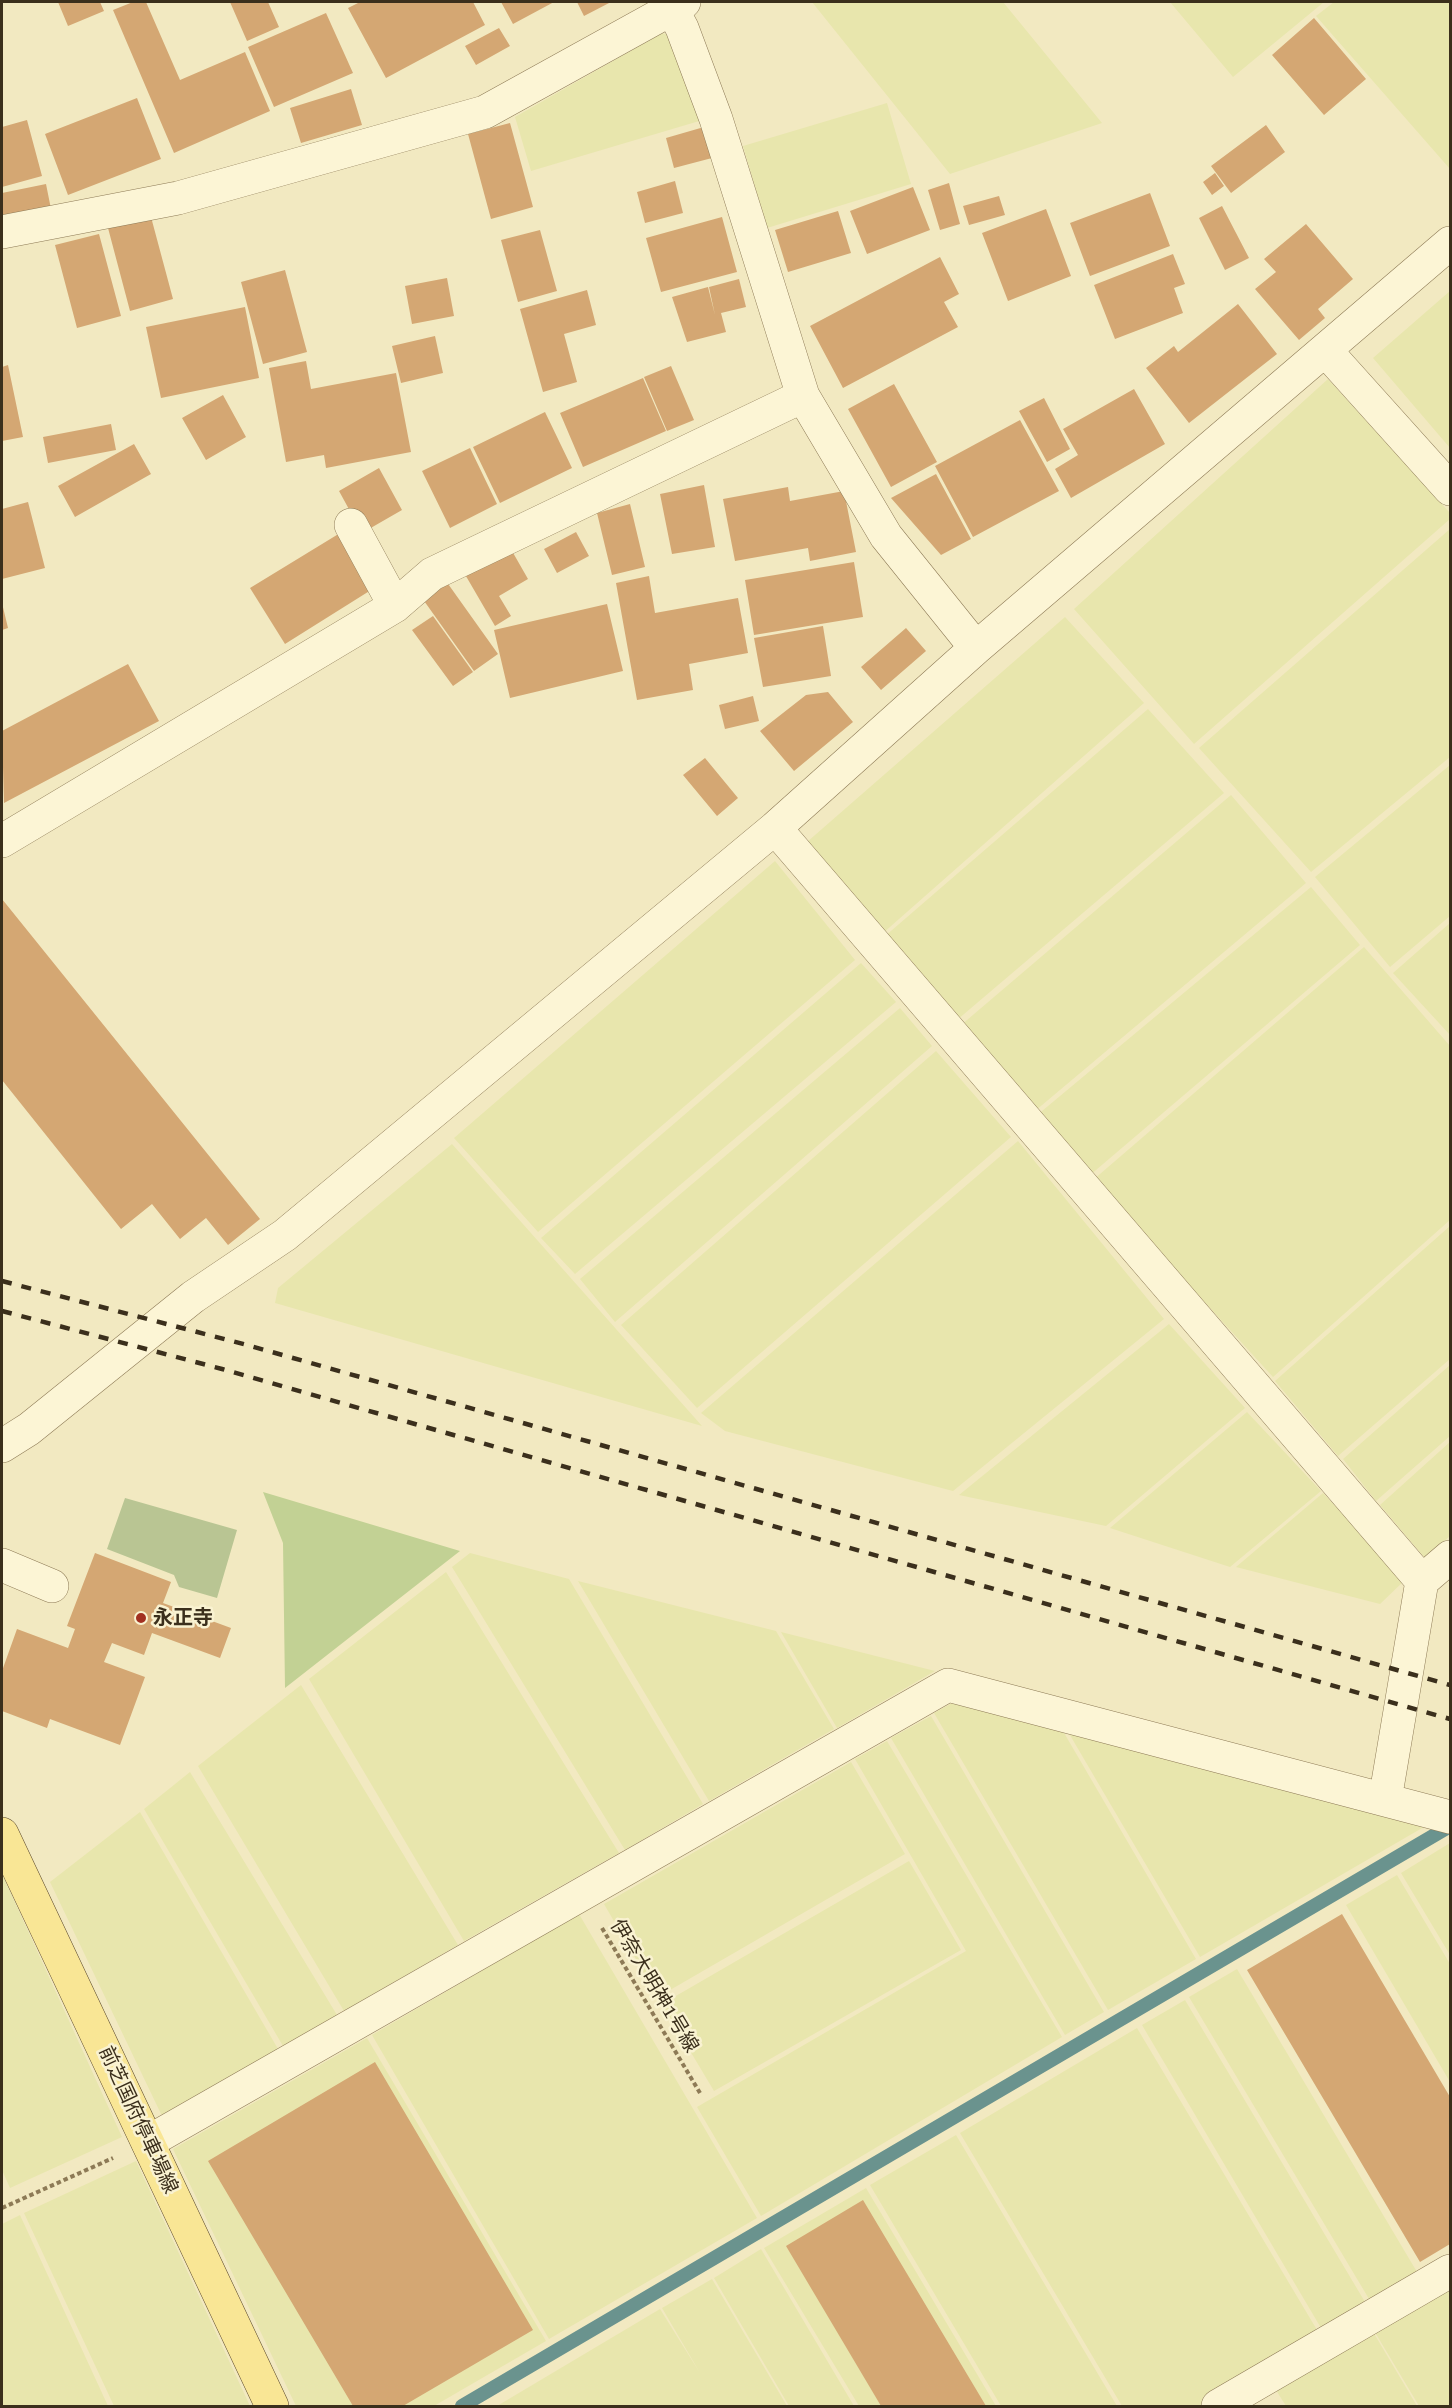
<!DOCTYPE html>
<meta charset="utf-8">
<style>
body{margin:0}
#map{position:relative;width:1452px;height:2408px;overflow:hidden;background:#f2e9c1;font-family:"Roboto Serif",serif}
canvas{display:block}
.frame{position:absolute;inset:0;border:3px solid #3b2f1c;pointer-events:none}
</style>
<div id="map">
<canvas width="1452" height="2408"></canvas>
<div class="frame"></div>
</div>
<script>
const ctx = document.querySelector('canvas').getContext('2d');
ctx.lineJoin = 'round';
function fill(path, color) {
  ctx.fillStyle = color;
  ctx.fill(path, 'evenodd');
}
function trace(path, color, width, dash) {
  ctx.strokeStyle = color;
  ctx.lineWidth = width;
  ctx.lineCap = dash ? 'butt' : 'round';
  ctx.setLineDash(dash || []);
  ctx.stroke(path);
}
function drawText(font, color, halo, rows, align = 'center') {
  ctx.font = font + ' "Roboto Serif","Noto Sans JP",serif';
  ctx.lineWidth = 5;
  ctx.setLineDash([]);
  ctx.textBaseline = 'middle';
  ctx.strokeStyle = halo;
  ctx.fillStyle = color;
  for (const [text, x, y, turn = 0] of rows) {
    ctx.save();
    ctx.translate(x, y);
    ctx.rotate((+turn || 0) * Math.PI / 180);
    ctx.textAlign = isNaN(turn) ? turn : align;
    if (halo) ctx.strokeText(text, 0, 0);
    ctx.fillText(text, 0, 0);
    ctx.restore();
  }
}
fill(new Path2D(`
 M 812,2 L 1003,2 L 1102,123 L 950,174 Z
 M 1170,2 L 1324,2 L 1233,77 Z
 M 1334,2 L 1450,2 L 1450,169 L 1316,16 Z
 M 662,33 L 674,37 L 706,119 L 531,171 L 515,117 Z
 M 887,103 L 911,184 L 767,228 L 743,146 Z
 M 1450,291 L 1450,448 L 1373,358 Z
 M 1328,379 L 1450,513 L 1450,519 L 1194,744 L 1074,609 Z
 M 1450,529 L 1450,757 L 1311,872 L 1199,748 Z
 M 1065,617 L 1144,703 L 882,934 L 807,842 Z
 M 1148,709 L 1224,793 L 957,1020 L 884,937 Z
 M 1450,765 L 1450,916 L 1390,967 L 1315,877 Z
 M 1231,795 L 1306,883 L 1035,1111 L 960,1026 Z
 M 775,861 L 855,960 L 538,1232 L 454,1138 Z
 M 1311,887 L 1360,945 L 1089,1176 L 1036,1116 Z
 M 1450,923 L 1450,1035 L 1393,973 Z
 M 1364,947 L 1450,1046 L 1450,1220 L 1273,1377 L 1093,1180 Z
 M 861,963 L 896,1002 L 575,1274 L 541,1238 Z
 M 900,1008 L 932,1046 L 615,1322 L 580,1279 Z
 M 936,1051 L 1011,1137 L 697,1408 L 621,1325 Z
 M 1018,1141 L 1164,1319 L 953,1491 L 725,1431 L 701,1413 Z
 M 452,1144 L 702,1426 L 275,1303 L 278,1288 Z
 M 1450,1226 L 1450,1359 L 1338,1456 L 1275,1381 Z
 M 1169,1324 L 1245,1408 L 1106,1526 L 959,1495 Z
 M 1450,1365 L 1450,1436 L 1376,1501 L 1343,1459 Z
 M 1247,1412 L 1321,1491 L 1230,1567 L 1110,1528 Z
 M 1450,1442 L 1450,1536 L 1425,1558 L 1380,1505 Z
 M 1323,1493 L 1405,1580 L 1380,1604 L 1236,1567 Z
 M 470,1553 L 569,1579 L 703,1804 L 625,1850 L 452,1567 Z
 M 446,1572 L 619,1853 L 464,1941 L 309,1679 Z
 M 578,1581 L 776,1631 L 834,1729 L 709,1801 Z
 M 781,1632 L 935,1671 L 837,1728 Z
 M 301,1685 L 458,1945 L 344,2011 L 198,1766 Z
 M 952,1703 L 1060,1726 L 1196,1959 L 1108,2010 L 934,1713 Z
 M 931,1716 L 1104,2012 L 1065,2035 L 891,1738 Z
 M 1067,1730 L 1429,1824 L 1200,1957 Z
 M 887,1741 L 1062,2037 L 761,2216 L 697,2107 L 966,1951 L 855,1759 Z
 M 851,1762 L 905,1854 L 658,1997 L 604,1904 Z
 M 190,1772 L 337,2015 L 283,2046 L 144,1809 Z
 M 140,1812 L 278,2049 L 162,2116 L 50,1882 Z
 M 1450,1843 L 1450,1955 L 1401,1873 Z
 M 909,1861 L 961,1950 L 714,2091 L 662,2004 Z
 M 1397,1875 L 1450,1964 L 1450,2082 L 1346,1905 Z
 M 3,1876 L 122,2137 L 10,2188 L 2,2170 Z
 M 579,1914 L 757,2218 L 549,2339 L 372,2035 Z
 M 1237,1969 L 1420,2277 L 1372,2304 L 1189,1997 Z
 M 1185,2000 L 1368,2307 L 1324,2333 L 1142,2025 Z
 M 1137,2028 L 1320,2335 L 1199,2406 L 1122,2406 L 960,2133 Z
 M 367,2038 L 546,2341 L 434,2406 L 296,2406 L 173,2149 Z
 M 956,2135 L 1117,2406 L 1001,2406 L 870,2185 Z
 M 136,2161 L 250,2406 L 114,2406 L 24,2213 Z
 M 866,2188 L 996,2406 L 859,2406 L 764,2248 Z
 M 20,2215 L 108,2406 L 2,2406 L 2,2224 Z
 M 761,2249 L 854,2406 L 789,2406 L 714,2278 Z
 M 712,2279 L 787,2406 L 497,2406 L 660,2309 L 700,2373 L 662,2308 Z
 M 1450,2283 L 1450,2406 L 1419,2406 L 1373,2329 Z
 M 1372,2330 L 1417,2406 L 1286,2406 L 1274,2387 Z`), '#e8e6ad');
fill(new Path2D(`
 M 263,1492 L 460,1551 L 285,1688 L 283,1543 Z`), '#c2d194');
fill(new Path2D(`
 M 125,1498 L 237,1530 L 217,1598 L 179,1587 L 174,1575 L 107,1549 Z`), '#b9c593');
trace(new Path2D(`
 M 462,2406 L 1450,1826`), '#6a938e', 14);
fill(new Path2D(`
 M 58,2 L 100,2 L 104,11 L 68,26 Z
 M 133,2 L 146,2 L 180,80 L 245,52 L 270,111 L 174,153 L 113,10 Z
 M 230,2 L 268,2 L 279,27 L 247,41 Z
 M 360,2 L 473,2 L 485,25 L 386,78 L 348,8 Z
 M 501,2 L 554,2 L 513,24 Z
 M 577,2 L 611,2 L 584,16 Z
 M 326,13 L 353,73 L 274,107 L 248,47 Z
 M 1314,18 L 1366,79 L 1324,115 L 1272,55 Z
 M 499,28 L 510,46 L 476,65 L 465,46 Z
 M 351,89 L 362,125 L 301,143 L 290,108 Z
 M 137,98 L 161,159 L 68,195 L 45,134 Z
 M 27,120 L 42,176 L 2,187 L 2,127 Z
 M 510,123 L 533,207 L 491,219 L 468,134 Z
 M 1266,125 L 1285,152 L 1231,193 L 1211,166 Z
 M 704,127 L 712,158 L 674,168 L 666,138 Z
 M 1215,173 L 1224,186 L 1212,195 L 1203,182 Z
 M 675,181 L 683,213 L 645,223 L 637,192 Z
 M 949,183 L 960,224 L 940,230 L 928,190 Z
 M 46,184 L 51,209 L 2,218 L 2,193 Z
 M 913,187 L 930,230 L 867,254 L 850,211 Z
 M 1150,193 L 1170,246 L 1090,276 L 1070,223 Z
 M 999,196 L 1005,215 L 969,225 L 963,206 Z
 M 1222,206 L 1249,258 L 1225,270 L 1199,218 Z
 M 1046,209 L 1071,276 L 1008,301 L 982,233 Z
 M 838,211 L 851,253 L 788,272 L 775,230 Z
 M 151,217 L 173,299 L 130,311 L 108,228 Z
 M 722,217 L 737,272 L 661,292 L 646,238 Z
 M 1306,224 L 1353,279 L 1318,309 L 1325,318 L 1299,340 L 1255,289 L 1276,272 L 1264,259 Z
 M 540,230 L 557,291 L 518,302 L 501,240 Z
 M 99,234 L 121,316 L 77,328 L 55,245 Z
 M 1173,254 L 1185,284 L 1174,288 L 1183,313 L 1115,339 L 1094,285 Z
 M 940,257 L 959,294 L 944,302 L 958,327 L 843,388 L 810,326 Z
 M 285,270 L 307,352 L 263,364 L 241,282 Z
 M 447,278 L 454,316 L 412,324 L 405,286 Z
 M 739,279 L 746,307 L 721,313 L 726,332 L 687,342 L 672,297 L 708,287 L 715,315 L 709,287 Z
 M 587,290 L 596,325 L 564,334 L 577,382 L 543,392 L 520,309 Z
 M 1238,304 L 1277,354 L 1189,423 L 1146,368 L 1174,346 L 1178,352 Z
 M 245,307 L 259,378 L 161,398 L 146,327 Z
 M 435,336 L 443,373 L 401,383 L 392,346 Z
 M 306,361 L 311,389 L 396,373 L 411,452 L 326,468 L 324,455 L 286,462 L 269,368 Z
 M 8,365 L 23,437 L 2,441 L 2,367 Z
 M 671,366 L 694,420 L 667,431 L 644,377 Z
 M 643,378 L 666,431 L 583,467 L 560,413 Z
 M 894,384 L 937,462 L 891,487 L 848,409 Z
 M 1134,389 L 1165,444 L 1071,498 L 1055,469 L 1078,455 L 1063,429 Z
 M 223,395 L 246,437 L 206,460 L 182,418 Z
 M 1044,398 L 1070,449 L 1047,462 L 1019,411 Z
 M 545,412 L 572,468 L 500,503 L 473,447 Z
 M 1020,420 L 1059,491 L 973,537 L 935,466 Z
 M 111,424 L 116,450 L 48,463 L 43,437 Z
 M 134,444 L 151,474 L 75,517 L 58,486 Z
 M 470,448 L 497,504 L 450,528 L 422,471 Z
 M 379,468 L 402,510 L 362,533 L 339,491 Z
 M 936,474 L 971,539 L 941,555 L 891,498 Z
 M 704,485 L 715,547 L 672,554 L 660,494 Z
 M 788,487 L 790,501 L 844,491 L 856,552 L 810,561 L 808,548 L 735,561 L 723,499 Z
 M 28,502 L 45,568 L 2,579 L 2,509 Z
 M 630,504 L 645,567 L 612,575 L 597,513 Z
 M 345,530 L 379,585 L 285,644 L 250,588 Z
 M 576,532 L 589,556 L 557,573 L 544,549 Z
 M 508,544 L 528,579 L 499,596 L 511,616 L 495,626 L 463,571 Z
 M 854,562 L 863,617 L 754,635 L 745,580 Z
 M 649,576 L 655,613 L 738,598 L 748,653 L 689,664 L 693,690 L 637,700 L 616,583 Z
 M 446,581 L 498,654 L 474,671 L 422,598 Z
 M 2,603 L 8,628 L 2,630 Z
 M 607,604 L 623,671 L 510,698 L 494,630 Z
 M 433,616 L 473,672 L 453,686 L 412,630 Z
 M 823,626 L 831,676 L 763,687 L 754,638 Z
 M 906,628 L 926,651 L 881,690 L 861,667 Z
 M 128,664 L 159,721 L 4,803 L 2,731 Z
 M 828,692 L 853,722 L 794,771 L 760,731 L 806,695 Z
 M 753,696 L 759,721 L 725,729 L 719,705 Z
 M 705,758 L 738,798 L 717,816 L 683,775 Z
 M 2,899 L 260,1219 L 228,1245 L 206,1218 L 180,1239 L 152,1204 L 121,1229 L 2,1080 Z
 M 95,1553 L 171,1582 L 163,1603 L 231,1628 L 220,1658 L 152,1633 L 144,1655 L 112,1643 L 104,1662 L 145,1677 L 120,1745 L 50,1719 L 47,1728 L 2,1711 L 2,1671 L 17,1629 L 68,1648 L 75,1629 L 67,1626 Z
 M 1342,1914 L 1450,2097 L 1450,2244 L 1420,2262 L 1247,1970 Z
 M 375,2062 L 533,2330 L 403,2406 L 353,2406 L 208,2161 Z
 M 863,2200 L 986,2406 L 881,2406 L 786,2246 Z`), '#d4a773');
const minor = new Path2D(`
 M 668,2 L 682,28 L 716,119 L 803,396 L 886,536 L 976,648
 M 2,232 L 178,198 L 485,112 L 684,2
 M 1326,351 L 1450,489
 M 351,525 L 395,606
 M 775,828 L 1422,1581
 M 2,841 L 395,606 L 432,574 L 803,396
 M 2,1446 L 29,1429 L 193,1297 L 285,1235 L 775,828 L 976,648 L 1450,243
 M 2,1565 L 52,1586
 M 1385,1800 L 1422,1581 L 1450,1557
 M 148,2142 L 948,1685 L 1450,1817
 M 1218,2406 L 1450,2271`);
const major = new Path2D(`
 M 2,1834 L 272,2406`);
trace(minor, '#8d7a56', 34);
trace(major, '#5a472b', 34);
trace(new Path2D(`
 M 602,1928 L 700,2093
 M 2,2208 L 113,2158`), '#8d7a56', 4, [4.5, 3]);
trace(minor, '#fcf5d5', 33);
trace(major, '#f9e695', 33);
trace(new Path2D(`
 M 2,1281 L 247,1345 L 1450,1685
 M 2,1311 L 222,1369 L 1450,1719`), '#3b2f1c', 4.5, [10, 10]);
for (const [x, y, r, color] of [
 [141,1618,6,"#a23021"]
]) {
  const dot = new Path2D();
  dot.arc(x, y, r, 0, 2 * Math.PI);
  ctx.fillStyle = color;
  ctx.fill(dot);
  trace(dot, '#f9f2d1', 2);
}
drawText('bold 20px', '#3b2f1c', '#f9f2d1', [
 ["永正寺",153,1618]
], 'left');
drawText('20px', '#3b2f1c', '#f9f2d1', [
 ["伊奈大明神1号線",654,1986,59],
 ["前芝国府停車場線",138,2120,65]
]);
</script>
